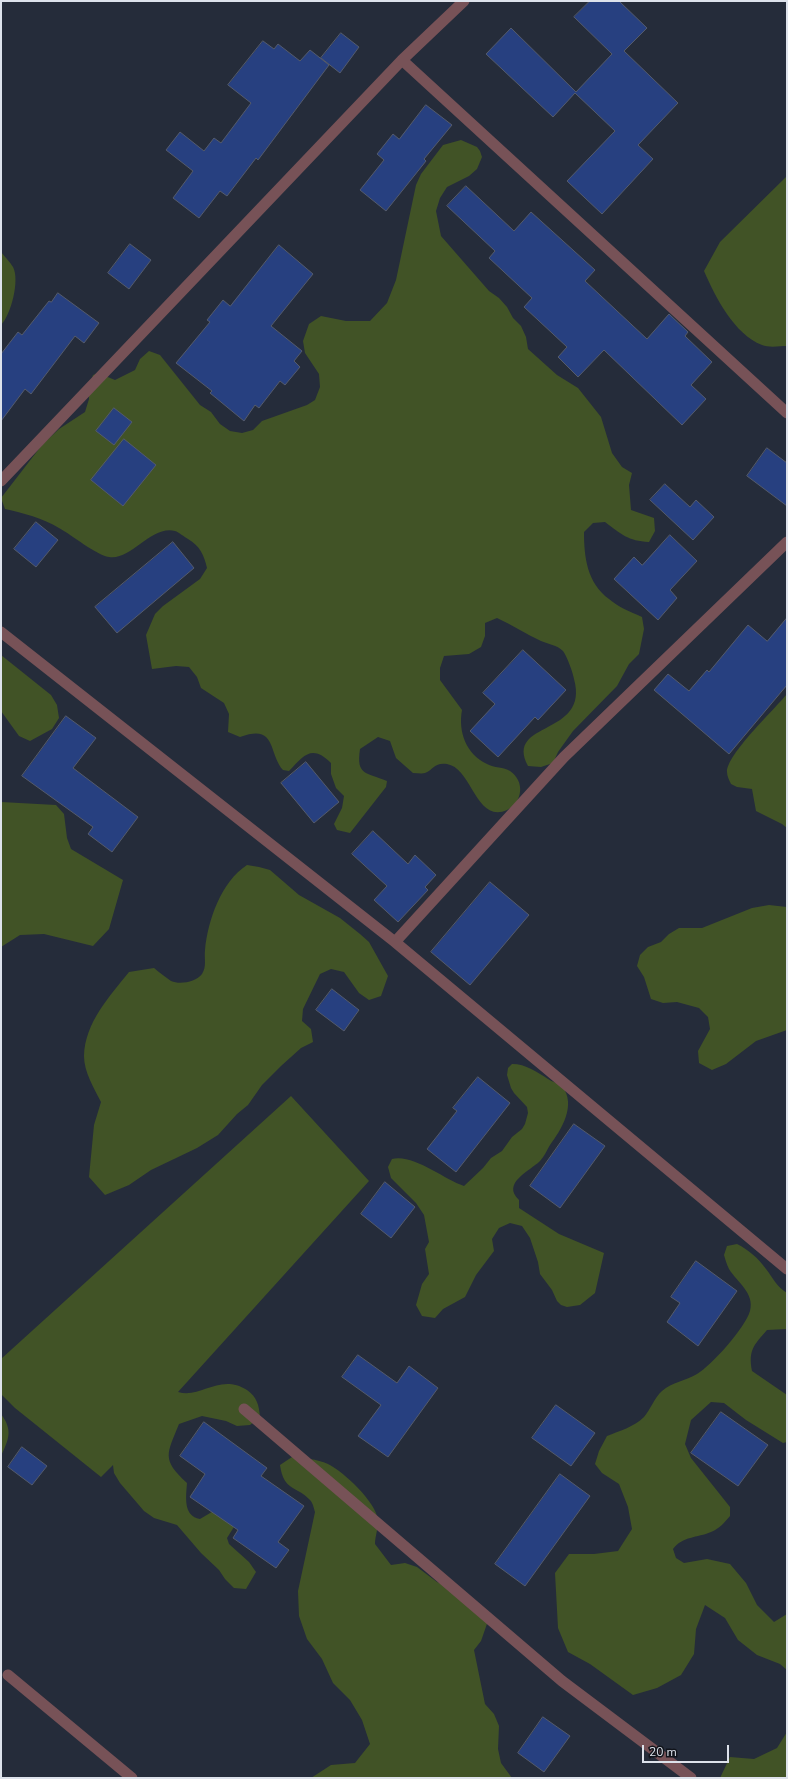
<!DOCTYPE html>
<style>
body{margin:0}
#map{position:relative;width:788px;height:1779px;overflow:hidden;background:#252c3a;font-family:"Nunito Sans",sans-serif}
canvas{display:block}
.frame{position:absolute;inset:0;border:2px solid #dde2eb;pointer-events:none}
.scale{position:absolute;left:642px;top:1745px;width:87px;height:18px;box-sizing:border-box;border:2px solid #dde2eb;border-top:0;padding-left:5px;font-size:12px;line-height:14px;white-space:nowrap;color:#dde2eb;-webkit-text-stroke:3px #11141b;paint-order:stroke}
</style>
<div id="map">
<canvas width="788" height="1779"></canvas>
<div class="frame"></div>
<div class="scale">20 m</div>
</div>
<script>
const ctx = document.querySelector('canvas').getContext('2d');
ctx.lineJoin = 'round';
function fill(path, color) {
  ctx.fillStyle = color;
  ctx.fill(path, 'evenodd');
}
function trace(path, color, width, dash) {
  ctx.strokeStyle = color;
  ctx.lineWidth = width;
  ctx.lineCap = dash ? 'butt' : 'round';
  ctx.setLineDash(dash || []);
  ctx.stroke(path);
}
fill(new Path2D(`
 M 461,140 L 477,147 L 480,151 L 482,157 L 477,169 L 469,176 L 447,187 L 440,198 L 436,211 L 441,236 L 489,291 L 499,298 L 507,307 L 513,318 L 521,326 L 526,337 L 528,349 L 557,375 L 578,388 L 601,417 L 612,453 L 622,467 L 632,473 L 629,485 L 631,510 L 654,518 L 655,531 L 649,542 C 628,541 621,534 605,522 L 593,523 L 584,532 C 584,557 587,583 609,599 C 618,607 631,612 642,617 L 644,629 L 639,654 L 629,664 L 617,686 L 573,731 L 558,752 L 553,763 L 541,767 L 528,766 C 504,720 590,737 574,679 C 573,673 567,656 563,651 C 557,645 548,644 541,641 C 526,634 512,625 497,618 L 485,623 L 485,636 L 481,647 L 469,654 L 444,656 L 440,668 L 440,680 L 462,710 C 458,732 466,754 487,764 C 494,768 504,767 510,771 C 525,781 523,802 507,810 C 476,824 472,768 447,764 C 435,762 434,769 425,773 C 422,774 417,773 413,773 L 396,758 L 390,741 L 378,737 L 360,749 C 356,776 366,772 387,781 L 386,787 L 350,833 L 337,830 L 334,824 L 342,808 L 344,796 L 336,788 L 331,774 L 331,763 C 312,744 304,755 289,771 L 283,770 C 268,753 277,723 240,737 L 228,732 L 229,714 L 224,703 L 201,688 L 197,677 L 189,667 L 176,666 L 152,669 L 146,635 L 155,614 L 163,606 L 200,579 L 207,568 C 204,555 200,546 188,539 C 184,537 179,532 175,531 C 151,525 131,561 109,557 C 96,555 72,535 59,528 C 43,518 23,513 5,509 L 1,498 L 42,445 L 59,429 L 85,412 L 89,399 L 89,387 L 93,375 L 98,373 L 115,380 L 135,370 L 140,359 L 149,351 L 160,355 L 200,405 L 211,412 L 220,424 L 230,431 L 242,433 L 253,430 L 262,421 L 307,405 L 315,400 L 320,387 L 319,374 L 305,353 L 303,341 L 309,324 L 321,316 L 346,321 L 370,321 L 387,303 L 396,280 L 416,185 L 421,174 L 443,145 Z
 M 787,176 L 787,346 C 780,346 769,348 762,345 C 734,334 716,298 704,271 L 720,242 Z
 M 1,252 C 5,257 10,262 13,267 C 20,280 11,315 1,325 Z
 M 1,655 L 51,695 L 57,705 L 59,718 L 52,729 L 30,741 L 19,736 L 1,711 Z
 M 787,694 L 787,828 L 782,824 L 756,811 L 752,789 L 737,787 L 731,784 C 729,780 727,776 727,772 C 727,754 774,710 787,694 Z
 M 1,802 L 56,805 L 64,814 L 67,838 L 71,849 L 123,880 L 109,929 L 93,946 L 44,934 L 20,935 L 1,947 Z
 M 247,865 L 259,867 L 270,870 L 299,895 L 340,918 L 360,934 L 369,942 L 388,976 L 381,996 L 369,1000 L 359,993 L 344,972 L 331,969 L 320,974 L 303,1009 L 302,1021 L 311,1029 L 313,1042 L 301,1048 L 281,1066 L 262,1085 L 248,1105 L 237,1114 L 218,1135 L 197,1148 L 151,1170 L 129,1185 L 105,1195 L 89,1177 L 94,1125 L 101,1102 C 94,1088 84,1072 84,1056 C 85,1022 110,996 129,972 L 154,968 C 159,972 165,977 171,981 C 180,985 196,982 202,974 C 207,966 204,959 205,950 C 208,920 221,882 247,865 Z
 M 769,905 L 787,907 L 787,1030 L 756,1041 L 726,1064 L 712,1070 L 699,1063 L 698,1051 L 710,1029 L 708,1017 L 699,1008 L 677,1002 L 663,1003 L 651,999 L 644,977 L 637,966 L 640,955 L 648,947 L 661,942 L 669,934 L 679,928 L 702,928 L 752,908 Z
 M 512,1064 C 526,1064 537,1072 548,1079 C 552,1082 559,1083 562,1086 C 577,1105 561,1130 550,1145 C 547,1150 544,1157 540,1161 C 530,1171 501,1183 519,1200 L 519,1208 L 559,1234 L 604,1253 L 595,1293 L 580,1305 L 567,1307 L 561,1305 L 557,1301 L 552,1290 L 540,1274 L 538,1262 L 530,1238 L 522,1226 L 510,1223 L 499,1228 L 492,1239 L 494,1251 L 476,1275 L 465,1297 L 443,1309 L 435,1318 L 422,1316 L 416,1305 L 422,1284 L 429,1274 L 425,1249 L 429,1242 L 424,1215 L 416,1203 L 391,1178 L 388,1167 L 392,1159 C 414,1154 443,1179 464,1186 L 483,1168 L 491,1158 L 502,1151 L 512,1137 L 522,1129 L 525,1124 L 528,1113 L 527,1107 L 514,1093 L 511,1088 L 507,1075 L 508,1068 Z
 M 291,1096 L 369,1181 L 178,1392 C 201,1399 219,1373 247,1390 C 257,1397 259,1405 260,1417 L 250,1425 L 237,1426 L 226,1421 L 202,1416 L 179,1424 C 167,1454 161,1459 187,1483 C 186,1497 183,1516 200,1519 L 227,1503 L 237,1522 L 227,1538 L 229,1544 L 249,1562 L 256,1572 L 246,1589 L 234,1588 L 225,1579 L 219,1570 L 201,1553 L 177,1525 L 154,1518 L 144,1511 L 120,1483 L 114,1473 L 113,1465 L 101,1477 L 15,1408 L 1,1394 L 1,1359 Z
 M 737,1244 C 749,1250 758,1258 766,1269 C 773,1278 777,1287 787,1293 L 787,1329 L 767,1330 C 754,1345 748,1350 752,1371 L 787,1395 L 787,1442 L 783,1443 L 746,1420 L 724,1403 L 711,1402 L 691,1420 L 685,1444 L 691,1458 L 730,1507 L 730,1516 C 725,1522 719,1529 711,1532 C 697,1538 683,1536 673,1549 L 676,1558 L 684,1563 L 707,1559 L 730,1564 L 746,1583 L 757,1605 L 774,1622 L 787,1614 L 787,1670 L 780,1664 L 757,1655 L 738,1640 L 725,1618 L 705,1605 L 696,1629 L 694,1654 L 681,1675 L 657,1688 L 633,1695 L 590,1664 L 568,1652 L 558,1628 L 555,1573 L 569,1554 L 594,1554 L 618,1551 L 632,1529 L 628,1507 L 619,1484 L 602,1473 L 595,1464 L 599,1451 L 607,1436 C 619,1431 634,1427 644,1417 C 651,1409 654,1398 662,1391 C 672,1382 686,1381 697,1374 C 712,1365 745,1328 750,1311 C 755,1293 737,1282 729,1269 C 727,1265 725,1259 724,1255 L 727,1246 Z
 M 1,1414 C 13,1430 9,1439 1,1456 Z
 M 292,1457 C 303,1458 317,1459 328,1464 C 344,1472 376,1502 378,1520 C 379,1524 375,1537 375,1544 L 391,1565 L 405,1563 L 417,1567 L 437,1582 L 462,1593 L 489,1618 L 481,1641 L 474,1650 L 485,1704 L 494,1714 L 499,1726 L 498,1749 L 501,1763 L 512,1778 L 311,1778 L 331,1765 L 355,1763 L 370,1744 L 362,1720 L 350,1700 L 333,1683 L 322,1659 L 307,1639 L 299,1616 L 298,1591 L 315,1512 C 314,1509 313,1503 310,1500 C 296,1485 284,1492 280,1465 Z
 M 787,1732 L 787,1778 L 720,1778 L 730,1757 L 754,1759 L 777,1748 Z`), '#415326');
const building = new Path2D(`
 M 590,1 L 619,1 L 647,28 L 624,51 L 678,103 L 638,145 L 653,159 L 602,214 L 567,181 L 615,131 L 575,93 L 553,117 L 486,54 L 511,28 L 576,92 L 612,54 L 574,17 Z
 M 341,33 L 359,47 L 340,73 L 321,58 Z
 M 263,41 L 274,49 L 278,44 L 300,61 L 310,50 L 329,65 L 258,160 L 256,158 L 227,196 L 220,191 L 199,218 L 173,198 L 193,171 L 166,150 L 180,132 L 204,151 L 214,138 L 221,143 L 251,103 L 228,85 Z
 M 426,105 L 452,125 L 424,159 L 426,161 L 386,211 L 360,190 L 384,160 L 377,154 L 393,134 L 399,139 Z
 M 466,186 L 514,231 L 531,212 L 595,270 L 585,281 L 647,339 L 669,314 L 688,332 L 685,336 L 712,362 L 691,385 L 706,399 L 682,425 L 604,350 L 578,377 L 558,357 L 567,347 L 524,307 L 532,298 L 489,258 L 495,251 L 447,206 Z
 M 130,244 L 151,260 L 129,289 L 108,273 Z
 M 279,245 L 313,274 L 271,326 L 302,351 L 294,361 L 300,367 L 285,385 L 280,381 L 259,408 L 255,405 L 244,421 L 210,393 L 212,391 L 176,363 L 210,322 L 207,320 L 223,300 L 230,306 Z
 M 58,293 L 99,323 L 84,343 L 75,336 L 31,394 L 25,389 L 1,421 L 1,354 L 18,332 L 22,335 L 49,301 L 51,302 Z
 M 114,408 L 132,422 L 114,445 L 96,431 Z
 M 124,439 L 156,465 L 123,506 L 91,480 Z
 M 767,448 L 787,463 L 787,506 L 747,476 Z
 M 665,484 L 690,507 L 696,500 L 714,517 L 693,540 L 650,500 Z
 M 36,522 L 58,540 L 36,567 L 14,549 Z
 M 670,535 L 697,561 L 670,590 L 677,598 L 658,620 L 614,579 L 634,557 L 642,565 Z
 M 173,542 L 194,568 L 117,633 L 95,607 Z
 M 787,618 L 787,685 L 729,754 L 654,690 L 668,674 L 689,691 L 707,670 L 709,672 L 748,625 L 767,641 Z
 M 523,650 L 566,690 L 538,720 L 535,717 L 498,757 L 470,731 L 495,704 L 483,693 Z
 M 66,716 L 96,738 L 73,768 L 138,817 L 112,852 L 88,834 L 93,827 L 22,776 Z
 M 306,762 L 339,802 L 314,823 L 281,783 Z
 M 373,831 L 408,864 L 415,855 L 436,875 L 425,887 L 428,890 L 398,922 L 374,900 L 387,886 L 352,854 Z
 M 490,882 L 529,915 L 470,985 L 431,952 Z
 M 332,989 L 359,1010 L 344,1031 L 316,1010 Z
 M 478,1077 L 510,1103 L 456,1172 L 427,1149 L 457,1111 L 453,1108 Z
 M 574,1124 L 605,1146 L 560,1208 L 530,1186 Z
 M 385,1182 L 415,1207 L 391,1238 L 361,1214 Z
 M 696,1261 L 737,1291 L 698,1346 L 667,1322 L 680,1303 L 671,1297 Z
 M 358,1355 L 397,1383 L 409,1366 L 438,1388 L 388,1457 L 358,1436 L 381,1405 L 342,1377 Z
 M 556,1405 L 595,1433 L 571,1466 L 532,1438 Z
 M 721,1412 L 768,1445 L 738,1486 L 691,1453 Z
 M 204,1422 L 267,1468 L 261,1476 L 304,1506 L 278,1542 L 289,1550 L 276,1568 L 233,1538 L 238,1530 L 190,1497 L 205,1474 L 180,1456 Z
 M 22,1447 L 47,1466 L 32,1485 L 8,1467 Z
 M 560,1474 L 590,1496 L 525,1586 L 495,1564 Z
 M 543,1717 L 570,1736 L 544,1772 L 518,1753 Z`);
fill(building, '#274080');
trace(building, '#545b6c', 1);
trace(new Path2D(`
 M 402,60 L 787,413
 M 1,481 L 402,60 L 464,1
 M 1,632 L 395,942 L 787,1269
 M 395,942 L 564,757 L 787,542
 M 244,1409 L 562,1681 L 691,1778
 M 8,1675 L 132,1778`), '#775257', 11);
</script>
